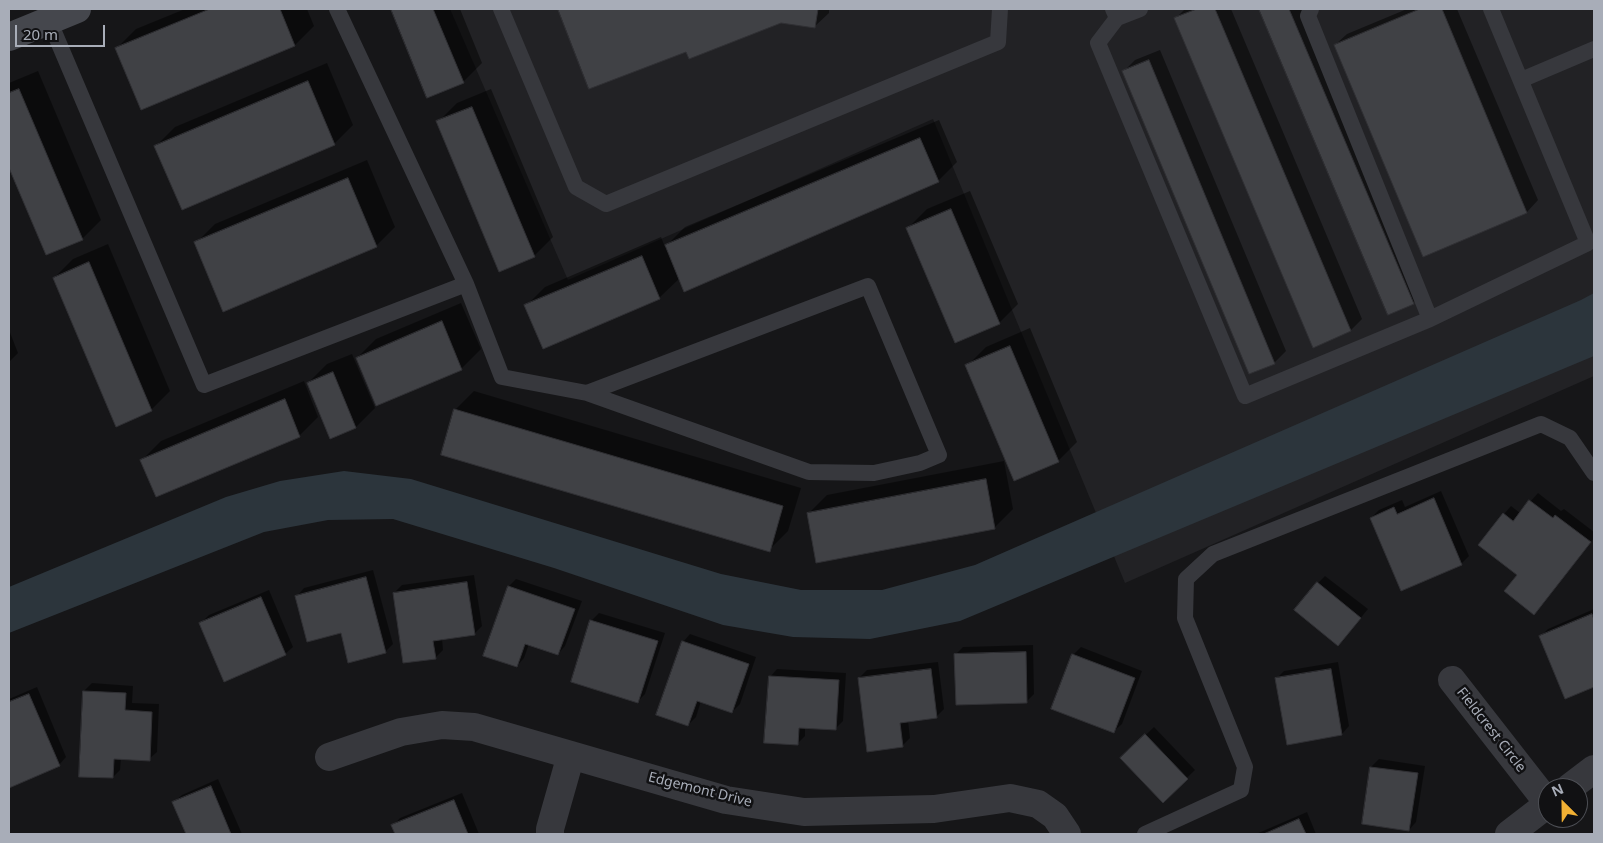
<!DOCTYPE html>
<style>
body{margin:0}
#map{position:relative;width:1603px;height:843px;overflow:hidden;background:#161618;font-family:"Noto Sans",sans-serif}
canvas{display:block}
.frame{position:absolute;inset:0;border:10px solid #a8adb8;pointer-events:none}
.north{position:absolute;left:1538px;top:778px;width:50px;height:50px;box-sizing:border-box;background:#111113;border:1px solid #4d4f55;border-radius:50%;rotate:337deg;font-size:14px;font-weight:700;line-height:20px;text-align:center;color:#a8adb8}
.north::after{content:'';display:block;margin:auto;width:18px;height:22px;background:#f2b134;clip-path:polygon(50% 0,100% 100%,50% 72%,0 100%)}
.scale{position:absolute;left:15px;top:25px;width:90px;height:22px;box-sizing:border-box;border:2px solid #a8adb8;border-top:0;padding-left:6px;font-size:15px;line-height:18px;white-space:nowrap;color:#a8adb8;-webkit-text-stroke:4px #111113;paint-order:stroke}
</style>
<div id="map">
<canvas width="1603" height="843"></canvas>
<div class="frame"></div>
<div class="north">N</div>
<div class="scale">20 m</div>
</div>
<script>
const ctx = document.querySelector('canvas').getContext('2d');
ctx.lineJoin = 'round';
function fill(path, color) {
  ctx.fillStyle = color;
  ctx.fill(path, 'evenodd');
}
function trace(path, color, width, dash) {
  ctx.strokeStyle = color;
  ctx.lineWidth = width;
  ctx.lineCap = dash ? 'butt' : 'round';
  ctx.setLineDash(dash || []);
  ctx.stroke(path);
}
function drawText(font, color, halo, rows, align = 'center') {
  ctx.font = font + ' "Noto Sans",sans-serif';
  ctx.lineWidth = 5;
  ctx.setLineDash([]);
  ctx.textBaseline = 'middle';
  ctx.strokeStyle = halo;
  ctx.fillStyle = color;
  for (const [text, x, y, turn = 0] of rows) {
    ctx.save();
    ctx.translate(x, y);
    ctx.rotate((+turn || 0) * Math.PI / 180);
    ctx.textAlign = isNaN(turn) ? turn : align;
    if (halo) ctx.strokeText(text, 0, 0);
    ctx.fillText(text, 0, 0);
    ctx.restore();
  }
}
fill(new Path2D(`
 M 450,9 L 1594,9 L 1594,376 L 1125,583 L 933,119 L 568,280 Z`), '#222225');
fill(new Path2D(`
 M 1594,293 L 1594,356 L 960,621 L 870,639 L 793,637 L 723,625 L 554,568 L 393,519 L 328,520 L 264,532 L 9,633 L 9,587 L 226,497 L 280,481 L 344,471 L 411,479 L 721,574 L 801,590 L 882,590 L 975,565 L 1581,300 Z`), '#2c353c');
fill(new Path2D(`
 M 185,9 L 307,9 L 314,26 L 295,45 L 142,108 L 117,48 L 136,29 Z
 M 392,9 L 460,9 L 482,63 L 463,82 L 428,96 Z
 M 559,9 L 829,9 L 829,13 L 814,27 L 781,22 L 687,50 L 590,88 Z
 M 1185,9 L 1231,9 L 1362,319 L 1351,330 L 1176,18 Z
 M 1260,9 L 1305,9 L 1424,292 L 1413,303 L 1388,313 Z
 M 1407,9 L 1457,9 L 1538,200 L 1527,212 L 1424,256 L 1335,45 L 1347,34 Z
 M 1160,50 L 1286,351 L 1274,363 L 1249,373 L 1123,72 L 1135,60 Z
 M 327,63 L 353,125 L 334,144 L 156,146 L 175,127 Z
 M 38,71 L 101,220 L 82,239 L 46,254 L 9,165 L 9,83 Z
 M 491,89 L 553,237 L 534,256 L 438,122 L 457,103 Z
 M 939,120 L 957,162 L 938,181 L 680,278 L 659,298 L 526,306 L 545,287 L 661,237 L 665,247 L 685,227 Z
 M 367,160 L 395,227 L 376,246 L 196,243 L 215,224 Z
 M 970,191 L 1018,304 L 999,323 L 908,228 L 927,209 Z
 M 108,244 L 170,391 L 151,410 L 54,278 L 73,259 Z
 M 461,303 L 481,349 L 462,368 L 377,404 L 357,358 L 376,339 Z
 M 1030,328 L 1077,442 L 1058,461 L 967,366 L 986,347 Z
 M 9,330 L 18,353 L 9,362 Z
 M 352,354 L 375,408 L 356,427 L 308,383 L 327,364 Z
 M 304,381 L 318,417 L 299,436 L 157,496 L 142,460 L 161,441 Z
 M 474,391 L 801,488 L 788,531 L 769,550 L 455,410 Z
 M 1004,461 L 1013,509 L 994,528 L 808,514 L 827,495 Z
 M 1441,491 L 1469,556 L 1461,564 L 1371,518 L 1379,510 L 1402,500 L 1405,507 Z
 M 1538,493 L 1561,511 L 1564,509 L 1594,532 L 1594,538 L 1542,605 L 1518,575 L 1504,514 L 1511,506 L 1520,513 Z
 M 373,570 L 393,644 L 385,652 L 341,631 L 297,596 L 304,588 Z
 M 474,575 L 482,626 L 474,634 L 442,638 L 443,650 L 436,657 L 404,662 L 394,593 L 402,585 Z
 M 1325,576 L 1368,609 L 1345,637 L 1318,583 Z
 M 516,579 L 582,601 L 565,646 L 558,654 L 529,644 L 524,658 L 517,666 L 509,586 Z
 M 269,590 L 293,647 L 285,654 L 201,623 L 209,615 Z
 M 1594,609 L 1594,686 L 1566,698 L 1540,637 L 1548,629 Z
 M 599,613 L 665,633 L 645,694 L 638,701 L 572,681 L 592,620 Z
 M 690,634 L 756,657 L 740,704 L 732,712 L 701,701 L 696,717 L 688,725 L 683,642 Z
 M 1033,645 L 1034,694 L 1027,701 L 956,654 L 963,647 Z
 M 1081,647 L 1142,671 L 1122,724 L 1114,731 L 1073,655 Z
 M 938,662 L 944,709 L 936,717 L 908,720 L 910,738 L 902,746 L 859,678 L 867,670 Z
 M 1338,662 L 1349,726 L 1342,734 L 1276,679 L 1284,671 Z
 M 777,669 L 846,673 L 843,721 L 835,729 L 805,727 L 805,736 L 797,744 L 770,677 Z
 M 92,683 L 133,686 L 132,703 L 159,704 L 157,752 L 149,759 L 121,758 L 120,770 L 113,777 L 84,691 Z
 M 37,687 L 66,757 L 59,765 L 9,786 L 9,699 Z
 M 1154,727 L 1195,770 L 1163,801 L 1122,758 Z
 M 1379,759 L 1425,766 L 1416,822 L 1409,830 L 1363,823 L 1371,767 Z
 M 218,779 L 242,834 L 187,834 L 174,802 L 182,795 Z
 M 462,793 L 479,834 L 396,834 L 393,826 L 400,818 Z
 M 1307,812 L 1316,834 L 1256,834 Z`), '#0007');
const building = new Path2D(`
 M 210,9 L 280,9 L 295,46 L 141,110 L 115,48 Z
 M 391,9 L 433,9 L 464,83 L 427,98 Z
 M 558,9 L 818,9 L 815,28 L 781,23 L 689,59 L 686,52 L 589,89 Z
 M 1197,9 L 1215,9 L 1351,331 L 1313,348 L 1174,18 Z
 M 1259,9 L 1289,9 L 1414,304 L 1388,315 Z
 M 1420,9 L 1442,9 L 1527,213 L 1423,257 L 1334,45 Z
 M 1149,60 L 1275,364 L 1249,374 L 1122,71 Z
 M 308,81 L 335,145 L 182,210 L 154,146 Z
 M 19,89 L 83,240 L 46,255 L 9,168 L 9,93 Z
 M 472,107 L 535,257 L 499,272 L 436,121 Z
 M 920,138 L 939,182 L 684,292 L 665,245 Z
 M 348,178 L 377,247 L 223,312 L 194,242 Z
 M 951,209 L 1000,324 L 955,343 L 906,228 Z
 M 642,256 L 660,299 L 543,349 L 524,305 Z
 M 89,262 L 152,411 L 116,427 L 53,278 Z
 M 442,321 L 462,370 L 376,406 L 356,358 Z
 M 1010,346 L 1059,462 L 1014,481 L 965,365 Z
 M 333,372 L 356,428 L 330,439 L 307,383 Z
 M 285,399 L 300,437 L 156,497 L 140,460 Z
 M 454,409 L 783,506 L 770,552 L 441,455 Z
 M 986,479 L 995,529 L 816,563 L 807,513 Z
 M 1434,498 L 1462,565 L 1401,591 L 1370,518 L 1394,507 L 1397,514 Z
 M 1529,500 L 1553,518 L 1555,515 L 1591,542 L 1534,615 L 1504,591 L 1517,575 L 1478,545 L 1503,513 L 1513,521 Z
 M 366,577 L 386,653 L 348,663 L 341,633 L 307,642 L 295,596 Z
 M 467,582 L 475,635 L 433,641 L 436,659 L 403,663 L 393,593 Z
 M 1317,582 L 1361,618 L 1338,646 L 1294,610 Z
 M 508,586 L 575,609 L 558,655 L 525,644 L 517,667 L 483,656 Z
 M 261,597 L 286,655 L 224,682 L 199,623 Z
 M 1592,614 L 1594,620 L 1594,687 L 1565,699 L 1539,636 Z
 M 590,620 L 658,641 L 638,703 L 571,682 Z
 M 682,641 L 749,664 L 732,713 L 697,701 L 688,726 L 656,715 Z
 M 1026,652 L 1027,703 L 956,705 L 954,654 Z
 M 1072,654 L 1135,678 L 1114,733 L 1051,709 Z
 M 931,669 L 937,718 L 900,723 L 903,747 L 867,752 L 858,678 Z
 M 1331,669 L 1342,735 L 1287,745 L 1275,678 Z
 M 769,676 L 839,680 L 836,730 L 799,728 L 798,745 L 764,743 Z
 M 83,691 L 126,693 L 125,710 L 152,712 L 150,761 L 114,759 L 113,778 L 79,777 Z
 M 29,694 L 60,766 L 9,788 L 9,702 Z
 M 1145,734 L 1188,779 L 1163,803 L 1120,758 Z
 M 1370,767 L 1418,773 L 1409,831 L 1362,824 Z
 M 211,786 L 231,834 L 186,834 L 172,802 Z
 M 454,800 L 468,834 L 395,834 L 391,825 Z
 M 1299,819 L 1306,834 L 1264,834 Z`);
fill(building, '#404145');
trace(building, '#303034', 1);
trace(new Path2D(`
 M 337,9 L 466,284 L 502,377 L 587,393
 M 501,9 L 576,187 L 606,204 L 998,42 L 1000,9
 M 1113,9 L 1117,18 L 1098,43 L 1245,396 L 1430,319 L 1588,243 L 1491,9
 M 1311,9 L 1308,16 L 1430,319
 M 46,13 L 204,385 L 466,284
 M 1117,18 L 1140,9
 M 1521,80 L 1594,49
 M 868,286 L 939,455 L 920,463 L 874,473 L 809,472 L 587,393 Z
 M 1145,834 L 1241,790 L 1245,767 L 1185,618 L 1186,579 L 1213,554 L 1541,424 L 1570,438 L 1594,473`), '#37383d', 16);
trace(new Path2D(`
 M 1452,680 L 1548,803
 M 329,757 L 401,732 L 442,725 L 474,727 L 726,800 L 804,812 L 934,809 L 1010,798 L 1038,804 L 1055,816 L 1067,834
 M 1569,788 L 1594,769
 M 550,834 L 550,829 L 571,755
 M 1509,834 L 1548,804`), '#37383d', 28);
trace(new Path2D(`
 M 9,37 L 77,9`), '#45474d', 28);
drawText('14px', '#a8adb8', '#111113', [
 ["Fieldcrest Circle",1491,730,52],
 ["Edgemont Drive",700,790,14]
]);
</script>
